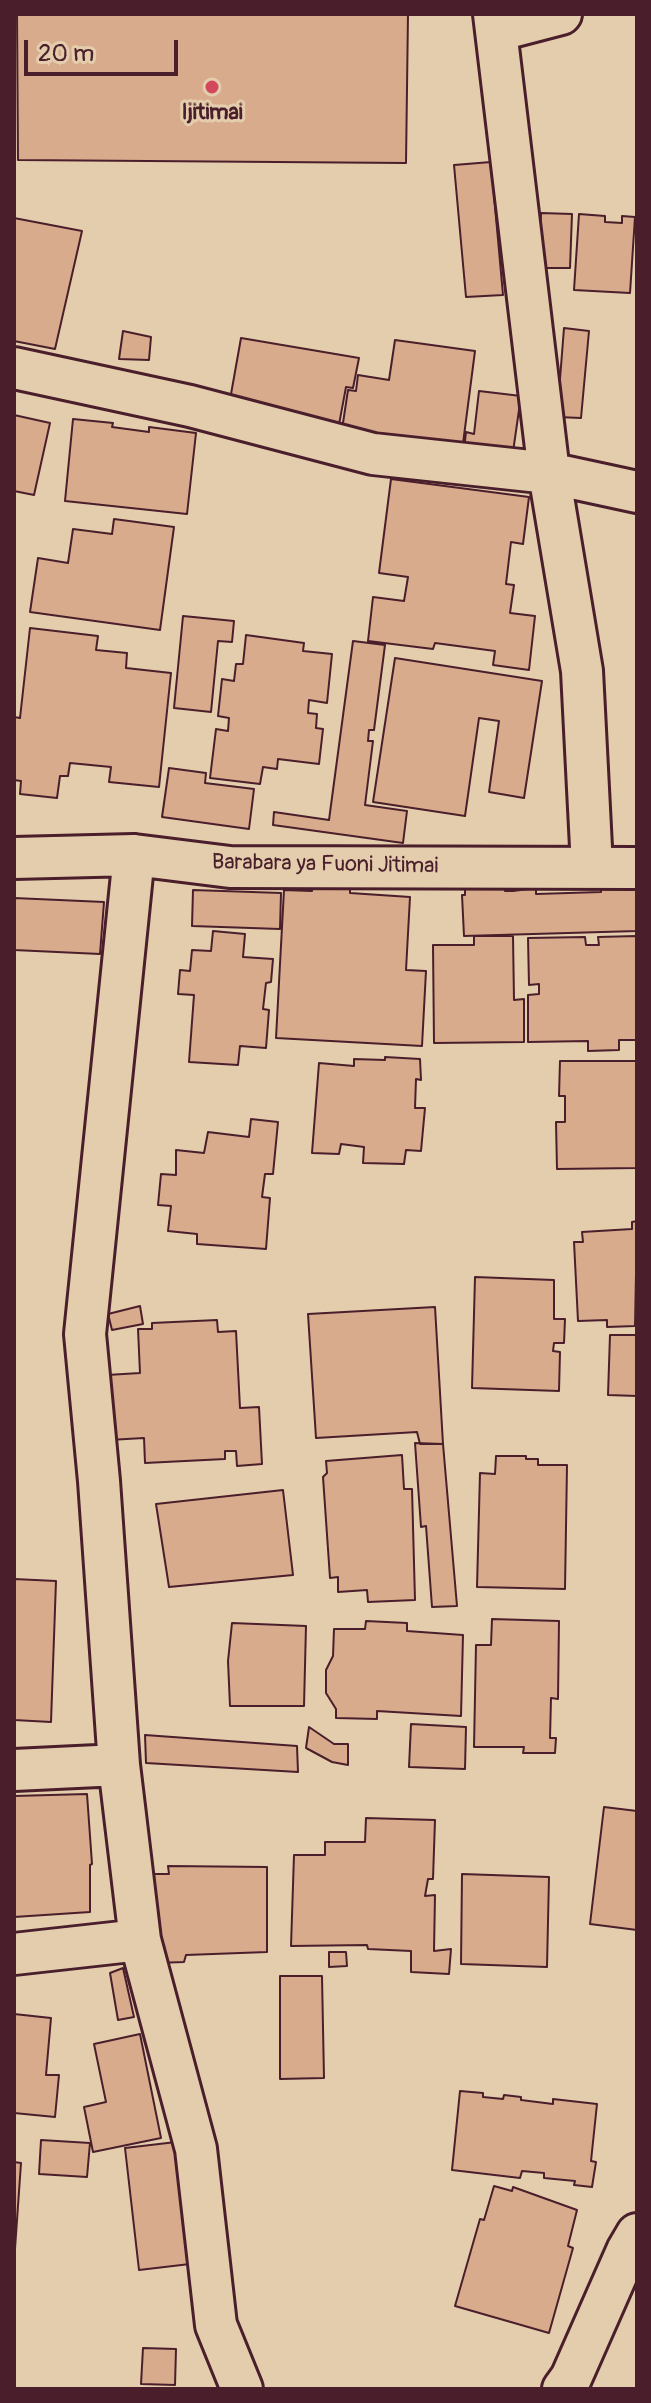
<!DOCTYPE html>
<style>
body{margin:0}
#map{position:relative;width:651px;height:2403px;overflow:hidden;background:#e4cdad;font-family:Pangolin,sans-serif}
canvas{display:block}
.frame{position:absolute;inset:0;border:16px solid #4a1f2b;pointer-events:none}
.scale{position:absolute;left:24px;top:40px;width:154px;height:36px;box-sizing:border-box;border:4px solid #4a1f2b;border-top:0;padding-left:10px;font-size:24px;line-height:28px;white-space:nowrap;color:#4a1f2b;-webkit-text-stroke:6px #e4cdad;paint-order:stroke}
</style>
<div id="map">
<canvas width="651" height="2403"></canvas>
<div class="frame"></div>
<div class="scale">20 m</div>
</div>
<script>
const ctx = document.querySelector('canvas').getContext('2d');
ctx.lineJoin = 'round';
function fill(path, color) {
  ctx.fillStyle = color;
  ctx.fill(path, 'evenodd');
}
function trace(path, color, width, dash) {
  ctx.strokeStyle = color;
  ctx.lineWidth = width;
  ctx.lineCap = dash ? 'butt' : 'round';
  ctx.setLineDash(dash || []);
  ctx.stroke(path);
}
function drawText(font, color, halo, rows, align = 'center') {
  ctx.font = font + ' Pangolin,sans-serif';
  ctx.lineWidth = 6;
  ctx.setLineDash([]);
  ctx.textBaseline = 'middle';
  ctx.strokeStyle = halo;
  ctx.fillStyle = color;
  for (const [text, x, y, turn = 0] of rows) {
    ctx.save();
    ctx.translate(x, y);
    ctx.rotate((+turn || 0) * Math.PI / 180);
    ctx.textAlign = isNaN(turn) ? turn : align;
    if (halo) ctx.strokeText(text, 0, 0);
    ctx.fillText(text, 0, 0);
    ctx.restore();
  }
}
const building = new Path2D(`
 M 17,14 L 408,14 L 406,163 L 18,160 Z
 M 491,162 L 503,295 L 466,297 L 454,165 Z
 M 541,213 L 572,214 L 570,268 L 539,268 Z
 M 579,214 L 605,216 L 605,222 L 622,223 L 622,216 L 635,217 L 630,293 L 574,290 Z
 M 14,218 L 82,231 L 55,349 L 14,341 Z
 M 564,328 L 589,331 L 581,418 L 557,417 Z
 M 123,331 L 151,337 L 149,360 L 119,359 Z
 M 241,338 L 359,358 L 353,388 L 346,387 L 338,430 L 228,411 Z
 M 395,340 L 475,351 L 461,459 L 341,436 L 348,390 L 356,391 L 358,375 L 389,380 Z
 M 479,391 L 521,396 L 511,466 L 463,459 L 466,432 L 474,434 Z
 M 14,415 L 50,423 L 34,495 L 14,491 Z
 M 73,419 L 113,423 L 112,427 L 149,432 L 149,427 L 196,433 L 187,514 L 65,501 Z
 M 391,479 L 529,497 L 523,544 L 511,542 L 506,584 L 514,585 L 510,613 L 535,616 L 529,670 L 493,665 L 495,651 L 435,643 L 433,649 L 368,641 L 373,597 L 404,601 L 408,577 L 379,573 Z
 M 114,519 L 174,527 L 160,630 L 30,612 L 38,558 L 68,563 L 73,529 L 112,534 Z
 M 183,616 L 234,621 L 232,642 L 218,641 L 211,712 L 174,708 Z
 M 30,628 L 98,636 L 96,650 L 127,653 L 126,668 L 171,673 L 159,787 L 109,782 L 111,767 L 70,763 L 68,776 L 60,776 L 57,798 L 20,794 L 21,781 L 14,780 L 14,717 L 20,718 Z
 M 246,635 L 304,643 L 303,651 L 332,654 L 327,703 L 309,700 L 308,713 L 317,714 L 316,728 L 323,729 L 319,764 L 278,759 L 277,769 L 263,767 L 260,784 L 210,778 L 216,729 L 228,731 L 229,718 L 218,716 L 222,679 L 234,681 L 236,664 L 243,664 Z
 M 353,641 L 385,645 L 374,730 L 369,730 L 368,741 L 373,741 L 365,805 L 407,811 L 403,843 L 273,825 L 274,812 L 329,820 Z
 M 395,658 L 542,681 L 524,798 L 489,792 L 499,721 L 479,718 L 465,816 L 373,802 Z
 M 169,768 L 206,773 L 205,783 L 254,789 L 249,829 L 162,817 Z
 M 312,883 L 350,884 L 350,893 L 410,897 L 406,970 L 426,971 L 422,1046 L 276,1038 L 284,890 L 312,891 Z
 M 637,885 L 637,931 L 464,936 L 462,895 L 465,895 L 465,888 L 505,887 L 505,891 L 513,891 L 536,888 L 536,894 L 601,892 L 601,886 Z
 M 193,890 L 281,893 L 280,929 L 192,926 Z
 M 14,898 L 104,902 L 100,954 L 14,950 Z
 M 213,931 L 245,934 L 243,957 L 273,959 L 271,982 L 266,983 L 263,1009 L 269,1010 L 266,1048 L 240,1046 L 238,1065 L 189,1062 L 194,995 L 178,994 L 180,970 L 190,971 L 192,950 L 211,951 Z
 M 474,936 L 513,936 L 514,1000 L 524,999 L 524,1042 L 434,1043 L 433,945 L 474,945 Z
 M 637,936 L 637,1040 L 619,1040 L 619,1050 L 588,1051 L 588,1041 L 528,1042 L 528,995 L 539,994 L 539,984 L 529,985 L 528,938 L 585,937 L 586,945 L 599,945 L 598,937 Z
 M 385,1057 L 420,1059 L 421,1080 L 416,1079 L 415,1108 L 425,1108 L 421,1151 L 406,1150 L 404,1164 L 363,1163 L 364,1147 L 341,1144 L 339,1154 L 312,1153 L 319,1063 L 354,1066 L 354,1059 L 385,1060 Z
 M 560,1061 L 636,1061 L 637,1168 L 557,1169 L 556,1122 L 565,1122 L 565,1096 L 559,1096 Z
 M 251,1119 L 278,1122 L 273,1174 L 265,1174 L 262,1197 L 270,1198 L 266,1249 L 197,1244 L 197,1234 L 168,1231 L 171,1206 L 158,1205 L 161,1174 L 176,1175 L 176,1150 L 204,1153 L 208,1132 L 249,1137 Z
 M 637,1221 L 635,1326 L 607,1327 L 607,1320 L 578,1321 L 574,1242 L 583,1242 L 582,1232 L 632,1229 L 632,1222 Z
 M 475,1277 L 554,1280 L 554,1319 L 565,1319 L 564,1343 L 554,1343 L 553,1351 L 560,1352 L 559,1391 L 472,1388 Z
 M 140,1306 L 143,1324 L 112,1330 L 108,1314 Z
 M 435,1307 L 443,1444 L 420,1444 L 417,1432 L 316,1438 L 308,1314 Z
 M 217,1320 L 218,1332 L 236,1331 L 240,1408 L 259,1407 L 262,1464 L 237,1466 L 236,1451 L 225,1451 L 225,1459 L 145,1463 L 144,1438 L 109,1440 L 107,1375 L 140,1373 L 138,1329 L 152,1329 L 152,1323 Z
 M 610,1335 L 637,1335 L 637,1396 L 608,1395 Z
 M 415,1443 L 443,1444 L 457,1606 L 432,1607 L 426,1526 L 421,1527 Z
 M 402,1455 L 404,1489 L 412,1489 L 415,1600 L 368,1602 L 367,1590 L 338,1592 L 338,1577 L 330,1578 L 323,1477 L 327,1473 L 326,1461 Z
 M 496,1456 L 526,1456 L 526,1459 L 538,1459 L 538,1465 L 567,1465 L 565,1589 L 477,1587 L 480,1473 L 495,1474 Z
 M 283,1490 L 293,1575 L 169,1587 L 156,1504 Z
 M 14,1579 L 56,1581 L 51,1722 L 14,1720 Z
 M 492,1619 L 559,1621 L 558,1699 L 551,1698 L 550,1738 L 556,1738 L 555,1753 L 523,1753 L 524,1747 L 474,1747 L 476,1645 L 491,1645 Z
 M 366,1621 L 407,1623 L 407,1631 L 463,1635 L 461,1716 L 377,1711 L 377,1719 L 336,1718 L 336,1709 L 326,1693 L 326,1670 L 333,1656 L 334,1629 L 365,1629 Z
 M 232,1623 L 306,1626 L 304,1706 L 230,1706 L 228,1661 Z
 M 411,1724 L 466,1727 L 465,1769 L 409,1767 Z
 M 309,1727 L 334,1744 L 348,1744 L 348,1765 L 332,1762 L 306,1748 Z
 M 145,1735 L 297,1746 L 298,1772 L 146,1763 Z
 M 87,1794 L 92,1864 L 90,1865 L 90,1912 L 14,1917 L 14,1796 Z
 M 604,1807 L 637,1811 L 637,1930 L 590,1924 Z
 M 366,1818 L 435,1820 L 433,1879 L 428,1879 L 425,1896 L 435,1895 L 434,1951 L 451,1949 L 449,1974 L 411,1972 L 411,1951 L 368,1949 L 367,1945 L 291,1946 L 294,1855 L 325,1855 L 325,1842 L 365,1842 Z
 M 168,1866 L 267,1867 L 267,1952 L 186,1955 L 184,1962 L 156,1963 L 154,1874 L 169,1874 Z
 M 462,1874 L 549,1877 L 547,1967 L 461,1964 Z
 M 329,1952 L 346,1952 L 347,1966 L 329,1967 Z
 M 123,1968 L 134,2017 L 118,2020 L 110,1973 Z
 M 280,1976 L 322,1976 L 324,2078 L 280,2079 Z
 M 14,2008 L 14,2014 L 51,2018 L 46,2075 L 59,2075 L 55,2117 L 14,2113 Z
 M 140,2034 L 161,2138 L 93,2152 L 84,2107 L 106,2102 L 94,2044 Z
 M 460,2091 L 483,2093 L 483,2097 L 503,2099 L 504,2095 L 521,2097 L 521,2100 L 553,2104 L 553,2099 L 597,2104 L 591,2161 L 596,2162 L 592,2187 L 574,2185 L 575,2181 L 544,2178 L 544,2173 L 522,2171 L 520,2178 L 452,2170 Z
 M 41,2140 L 90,2143 L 87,2177 L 39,2174 Z
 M 176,2142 L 190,2264 L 139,2270 L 125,2148 Z
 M 14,2162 L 21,2163 L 14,2263 Z
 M 494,2186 L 512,2191 L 513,2187 L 577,2210 L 568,2246 L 573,2248 L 549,2333 L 455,2306 L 480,2219 L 484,2220 Z
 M 143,2348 L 176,2349 L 175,2385 L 141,2384 Z`);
fill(building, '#d8ab8d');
trace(building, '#4a1f2b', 2);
const street = new Path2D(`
 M 494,14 L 549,473 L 582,671 L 592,867
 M 496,31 L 561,14
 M 14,368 L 190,406 L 373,454 L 549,473 L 637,492
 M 134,855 L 85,1334 L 99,1481 L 119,1765 L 140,1940 L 196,2149 L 216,2325 L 242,2389
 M 14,858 L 134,855 L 230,867 L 637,868
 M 14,1770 L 119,1765
 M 14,1954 L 140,1940
 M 563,2389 L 571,2378 L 627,2251 L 637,2234`);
trace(street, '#4a1f2b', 46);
trace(street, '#e4cdad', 40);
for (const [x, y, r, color] of [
 [212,87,8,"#d1495b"]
]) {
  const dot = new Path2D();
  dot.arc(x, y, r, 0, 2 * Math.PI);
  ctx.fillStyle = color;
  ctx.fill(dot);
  trace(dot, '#e4cdad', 3);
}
drawText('bold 22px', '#4a1f2b', '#e4cdad', [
 ["Ijitimai",212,113]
]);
drawText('22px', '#4a1f2b', '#e4cdad', [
 ["Barabara ya Fuoni Jitimai",325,865,1]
]);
</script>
